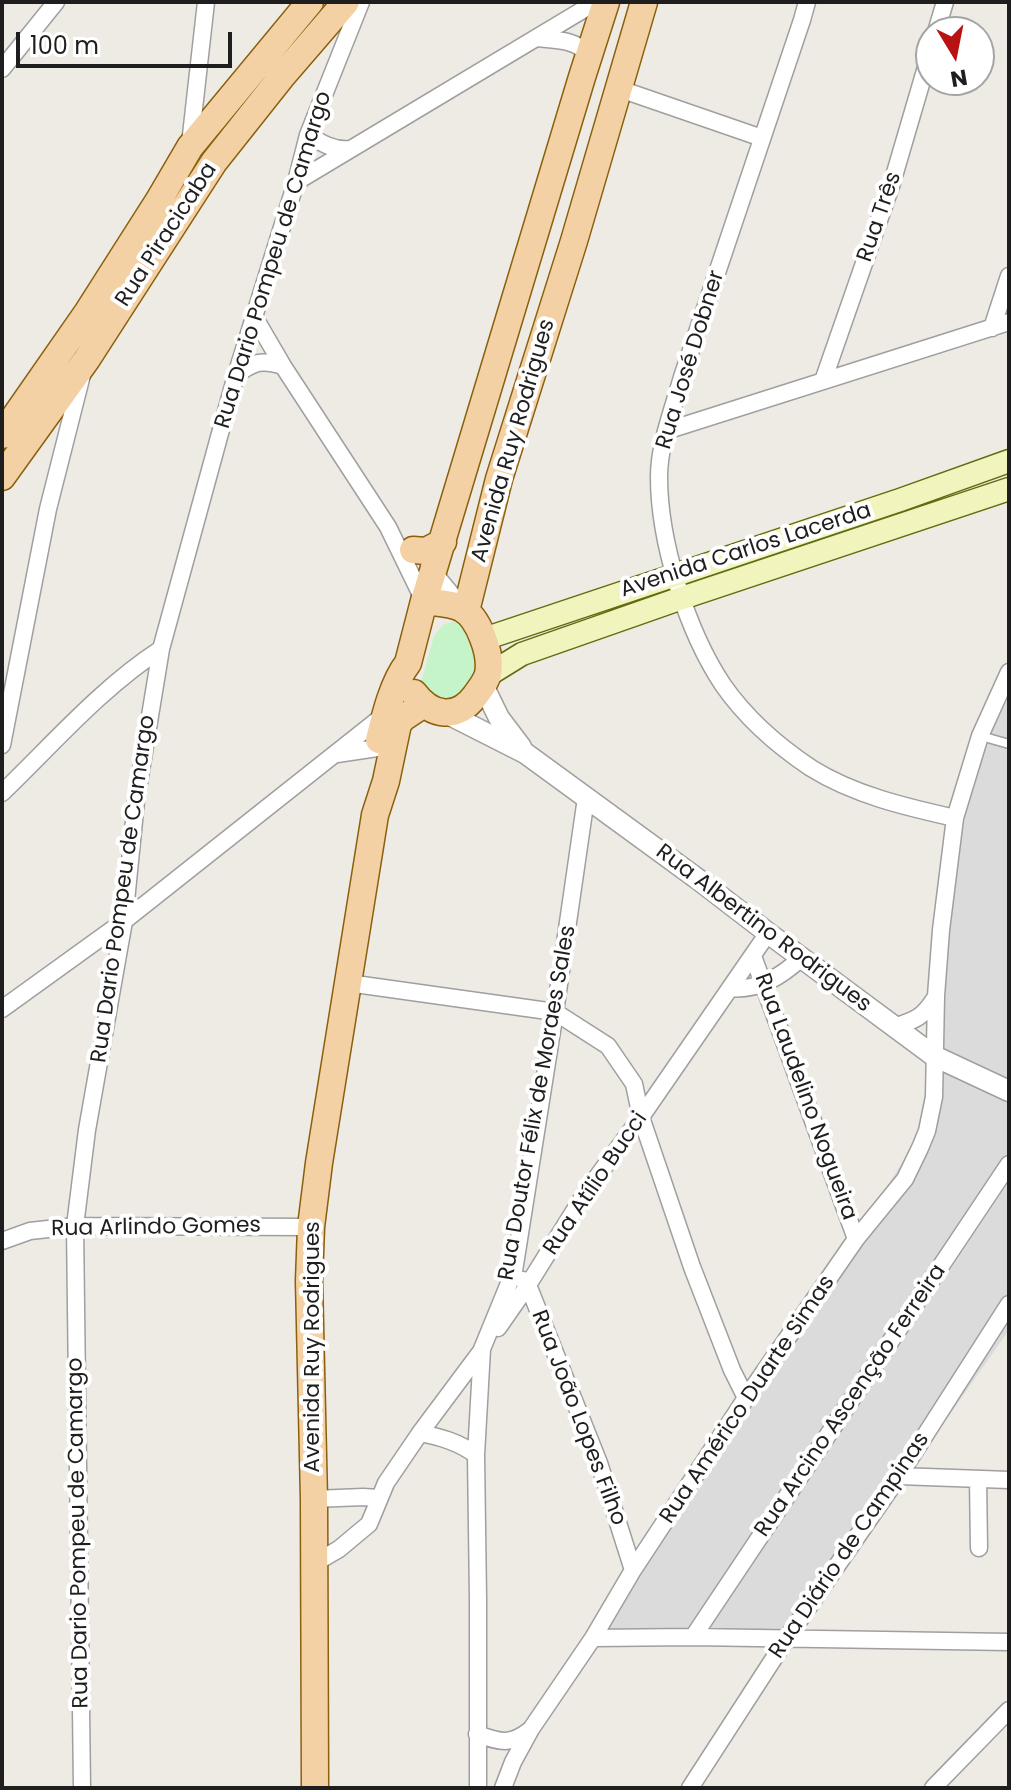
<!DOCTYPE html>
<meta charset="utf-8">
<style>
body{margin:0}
#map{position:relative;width:1011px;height:1790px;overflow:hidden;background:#eeebe4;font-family:Poppins,sans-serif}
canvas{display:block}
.frame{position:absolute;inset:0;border:4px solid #1e1e1e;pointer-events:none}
.north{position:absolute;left:915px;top:16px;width:80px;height:80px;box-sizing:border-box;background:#fff;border:2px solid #a5a5a5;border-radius:50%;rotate:170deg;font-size:22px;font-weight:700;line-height:32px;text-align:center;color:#1e1e1e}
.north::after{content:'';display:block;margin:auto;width:28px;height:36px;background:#b91212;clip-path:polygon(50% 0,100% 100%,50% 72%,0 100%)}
.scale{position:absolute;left:16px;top:32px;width:216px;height:36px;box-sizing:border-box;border:4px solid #1e1e1e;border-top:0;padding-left:10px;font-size:24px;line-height:28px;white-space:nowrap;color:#1e1e1e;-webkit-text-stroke:6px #fff;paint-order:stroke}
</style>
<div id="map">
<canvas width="1011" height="1790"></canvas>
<div class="frame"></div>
<div class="north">N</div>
<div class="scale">100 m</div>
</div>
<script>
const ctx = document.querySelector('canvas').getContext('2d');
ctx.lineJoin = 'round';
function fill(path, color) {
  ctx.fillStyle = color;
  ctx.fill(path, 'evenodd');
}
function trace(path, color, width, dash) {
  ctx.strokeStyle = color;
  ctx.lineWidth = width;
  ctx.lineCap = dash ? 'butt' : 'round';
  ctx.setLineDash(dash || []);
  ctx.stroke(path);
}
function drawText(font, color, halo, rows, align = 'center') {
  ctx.font = font + ' Poppins,sans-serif';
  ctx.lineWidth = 8;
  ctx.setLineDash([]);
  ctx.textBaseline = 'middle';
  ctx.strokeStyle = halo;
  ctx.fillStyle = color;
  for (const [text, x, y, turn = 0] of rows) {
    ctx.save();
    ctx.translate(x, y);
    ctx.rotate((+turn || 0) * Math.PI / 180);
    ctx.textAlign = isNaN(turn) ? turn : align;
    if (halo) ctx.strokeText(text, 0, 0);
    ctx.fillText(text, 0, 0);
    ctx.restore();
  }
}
fill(new Path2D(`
 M 1009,681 L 1009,1330 L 796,1634 L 599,1630 L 917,1140 L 930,1098 L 953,815 Z`), '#dcdbdb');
fill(new Path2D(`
 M 456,620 L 472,627 L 476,646 L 476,668 L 463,697 L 452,704 L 427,696 L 421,683 L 434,636 L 443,625 Z`), '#c5f4c9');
const service = new Path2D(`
 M 981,736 L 1009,744`);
const minor = new Path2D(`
 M 807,2 L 802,20 L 682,377 C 673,409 659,444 659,477 C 659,542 687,631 723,685 C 746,718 778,746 811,768 C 854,795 906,807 955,818
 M 936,32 L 945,2
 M 536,38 C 556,40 576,39 590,56
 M 2,69 L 56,2
 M 620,89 L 762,138
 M 308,135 C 321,143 335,151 350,149
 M 190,144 L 206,2
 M 296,182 L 596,2
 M 255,318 L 283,366 L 388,527 L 424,601
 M 992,328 L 1009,276
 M 236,375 C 254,362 261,359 283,366
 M 823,381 L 892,183 L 931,50
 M 666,431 L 1009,322
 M 429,567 L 462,607
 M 2,745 L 48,509 L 82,375
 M 337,754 L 377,748
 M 2,793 C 53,744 101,688 161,649
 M 753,956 L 856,1239
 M 348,983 L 555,1012 L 608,1046 L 634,1084 L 641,1117 L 692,1267 L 732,1370 L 746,1398
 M 730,988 C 758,991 781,977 801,958
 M 2,1009 L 124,921 L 384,715
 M 894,1027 C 916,1020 923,1017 935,998
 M 2,1241 L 30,1231 L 75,1226 L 311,1227
 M 523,1280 L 528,1285 L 599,1463 L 633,1570
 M 498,1328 L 528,1285 L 586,1192 L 641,1117 L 768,933
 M 420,1433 C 440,1437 459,1442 476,1455
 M 899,1476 L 1009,1480
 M 978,1479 L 979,1548
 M 314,1499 L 363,1497 L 379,1498
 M 315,1563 L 339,1549 L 369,1524 L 386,1483 L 420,1433 L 482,1350
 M 693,1637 L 1009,1164
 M 593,1638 L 693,1637 L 1009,1642
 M 477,1734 C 500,1742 510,1746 530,1730
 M 82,1788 L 75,1226 L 87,1130 L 124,921 L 136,801 L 161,649 L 236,375 L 296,182 L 308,135 L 361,2
 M 478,1788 L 478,1599 L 476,1455 L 482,1349 L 514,1271 L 555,1012 L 586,798
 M 503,1788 L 513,1762 L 531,1729 L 593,1638 L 633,1570 L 746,1398 L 856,1239 L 905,1179 L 920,1148 L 927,1131 L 934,1097 L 936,996 L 941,930 L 955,818 L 980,736 L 1009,672
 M 690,1788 L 787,1638 L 899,1476 L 1009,1304
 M 933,1788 L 1009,1710`);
const tertiary = new Path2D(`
 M 483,685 L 499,718 L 521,747
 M 448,714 L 525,753 L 699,880 L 768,933 L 934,1056 L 1009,1091`);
const secondary = new Path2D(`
 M 484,639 L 900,500 L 1009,461
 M 488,675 L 522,654 L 682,598 L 1009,489`);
const primary = new Path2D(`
 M 2,435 L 87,313 L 159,200 L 190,147 L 310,2
 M 2,477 L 87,359 L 214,162 L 283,75 L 346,2
 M 413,550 L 426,551 L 443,542
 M 466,611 L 499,479 L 574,241 L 644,2
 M 414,693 C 432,717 457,720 475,696 C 480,689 486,682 488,674 C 492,655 479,617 461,608 C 450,603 436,603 424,601
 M 379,740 C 385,715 393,682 408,663 L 424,601 L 582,77 L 606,2
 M 315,1788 L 314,1499 L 309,1281 L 311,1227 L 319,1163 L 375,815 L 386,781 L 398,724 L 403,718 L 424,704`);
trace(service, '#9f9f9f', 11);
trace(minor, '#9f9f9f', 19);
trace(tertiary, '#9f9f9f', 23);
trace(secondary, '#616b0e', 25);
trace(primary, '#8a600d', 29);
trace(service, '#fff', 8);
trace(minor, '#fff', 16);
trace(tertiary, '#fff', 20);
trace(secondary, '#f1f4bd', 22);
trace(primary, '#f3d1a4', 26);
drawText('22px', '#1e1e1e', '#fff', [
 ["Rua Três",880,217,-71],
 ["Rua Piracicaba",167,235,-57],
 ["Rua Dario Pompeu de Camargo",274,260,-73],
 ["Rua José Dobner",691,360,-73],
 ["Avenida Ruy Rodrigues",514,441,-74],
 ["Avenida Carlos Lacerda",746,551,-18],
 ["Rua Dario Pompeu de Camargo",124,889,-82],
 ["Rua Albertino Rodrigues",763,929,37],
 ["Rua Laudelino Nogueira",805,1097,70],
 ["Rua Doutor Félix de Moraes Sales",538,1103,-80],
 ["Rua Atílio Bucci",596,1184,-56],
 ["Rua Arlindo Gomes",156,1228,-1],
 ["Avenida Ruy Rodrigues",313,1347,-90],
 ["Rua Américo Duarte Simas",748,1400,-56],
 ["Rua Arcino Ascenção Ferreira",851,1401,-56],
 ["Rua João Lopes Filho",578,1418,69],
 ["Rua Dario Pompeu de Camargo",79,1533,-91],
 ["Rua Diário de Campinas",850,1546,-56]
]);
</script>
